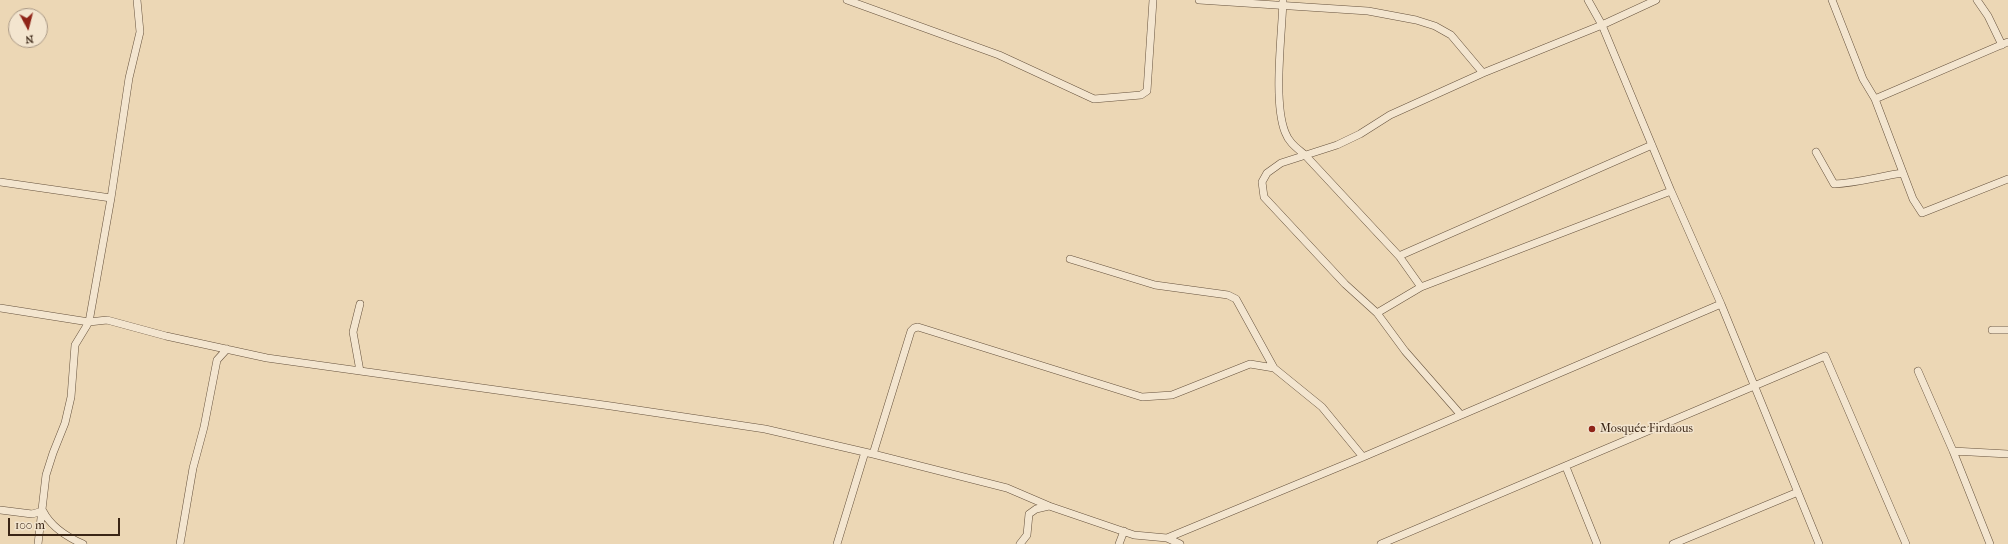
<!DOCTYPE html>
<meta charset="utf-8">
<style>
body{margin:0}
#map{position:relative;width:2008px;height:544px;overflow:hidden;background:#ecd7b5;font-family:"IM FELL French Canon",serif}
canvas{display:block}
.north{position:absolute;left:8px;top:8px;width:40px;height:40px;box-sizing:border-box;background:#f3e5cf;border:1px solid #a99885;border-radius:50%;rotate:173deg;font-size:11px;font-weight:700;line-height:16px;text-align:center;color:#3a2515}
.north::after{content:'';display:block;margin:auto;width:14px;height:18px;background:#8f2418;clip-path:polygon(50% 0,100% 100%,50% 72%,0 100%)}
.scale{position:absolute;left:8px;top:518px;width:112px;height:18px;box-sizing:border-box;border:2px solid #3a2515;border-top:0;padding-left:5px;font-size:12px;line-height:14px;white-space:nowrap;color:#3a2515;-webkit-text-stroke:3px #f3e5cf;paint-order:stroke}
</style>
<div id="map">
<canvas width="2008" height="544"></canvas>
<div class="north">N</div>
<div class="scale">100 m</div>
</div>
<script>
const ctx = document.querySelector('canvas').getContext('2d');
ctx.lineJoin = 'round';
function trace(path, color, width, dash) {
  ctx.strokeStyle = color;
  ctx.lineWidth = width;
  ctx.lineCap = dash ? 'butt' : 'round';
  ctx.setLineDash(dash || []);
  ctx.stroke(path);
}
function drawText(font, color, halo, rows, align = 'center') {
  ctx.font = font + ' "IM FELL French Canon",serif';
  ctx.lineWidth = 3;
  ctx.setLineDash([]);
  ctx.textBaseline = 'middle';
  ctx.strokeStyle = halo;
  ctx.fillStyle = color;
  for (const [text, x, y, turn = 0] of rows) {
    ctx.save();
    ctx.translate(x, y);
    ctx.rotate((+turn || 0) * Math.PI / 180);
    ctx.textAlign = isNaN(turn) ? turn : align;
    if (halo) ctx.strokeText(text, 0, 0);
    ctx.fillText(text, 0, 0);
    ctx.restore();
  }
}
const minor = new Path2D(`
 M 847,0 L 999,55 L 1094,99 L 1141,95 L 1147,91 L 1153,0
 M 1199,0 L 1368,11 L 1416,20 L 1435,26 L 1451,35 L 1483,73
 M 1283,0 C 1282,35 1273,101 1285,132 C 1289,143 1297,148 1305,155 L 1399,256 L 1421,287
 M 1588,0 L 1602,25 L 1671,191 L 1721,304 L 1819,544
 M 1832,0 L 1863,79 L 1875,99 L 1913,199 L 1922,213 L 2008,179
 M 1977,0 L 1988,16 L 2002,45
 M 1875,99 L 2008,42
 M 1816,152 L 1834,184 C 1858,183 1880,176 1903,173
 M 0,182 L 111,198
 M 1399,256 L 1652,145
 M 1070,259 L 1155,285 L 1228,295 L 1236,299 L 1274,368
 M 0,308 L 89,322 L 107,320 L 166,336 L 267,358 L 611,406 L 765,429 L 873,454 L 1007,488 L 1049,506 L 1134,535 L 1167,538 L 1180,544
 M 1377,313 L 1421,287 L 1671,191
 M 1992,330 L 2008,330
 M 360,371 L 353,332 L 360,304
 M 1918,371 L 1953,451 L 1990,544
 M 1461,415 L 1405,351 L 1377,313 L 1345,284 L 1264,197 L 1262,182 L 1267,173 L 1281,163 L 1337,145 L 1360,134 L 1390,115 L 1483,73 L 1602,25 L 1656,0
 M 1953,451 L 2008,454
 M 873,454 L 911,331 L 914,328 L 918,327 L 1142,397 L 1172,395 L 1250,364 L 1274,368 L 1322,407 L 1363,457
 M 1566,467 L 1597,544
 M 0,510 L 32,514 L 43,511 C 51,527 67,537 83,544
 M 1167,538 L 1363,457 L 1721,304
 M 38,544 L 46,475 L 53,453 L 65,423 L 71,397 L 75,345 L 89,322 L 111,198 L 129,78 L 140,32 L 137,0
 M 180,544 L 193,468 L 204,427 L 217,360 L 227,349
 M 837,544 L 865,452
 M 1020,544 L 1027,535 L 1029,514 L 1036,509 L 1049,506
 M 1119,544 L 1124,531
 M 1381,544 L 1825,356 L 1906,544
 M 1673,544 L 1798,492`);
trace(minor, '#66523d', 8);
trace(minor, '#f3e5cf', 7);
for (const [x, y, r, color] of [
 [1592,429,4,"#8f2418"]
]) {
  const dot = new Path2D();
  dot.arc(x, y, r, 0, 2 * Math.PI);
  ctx.fillStyle = color;
  ctx.fill(dot);
  trace(dot, '#f3e5cf', 1.5);
}
drawText('12px', '#3a2515', '#f3e5cf', [
 ["Mosquée Firdaous",1600,429]
], 'left');
</script>
